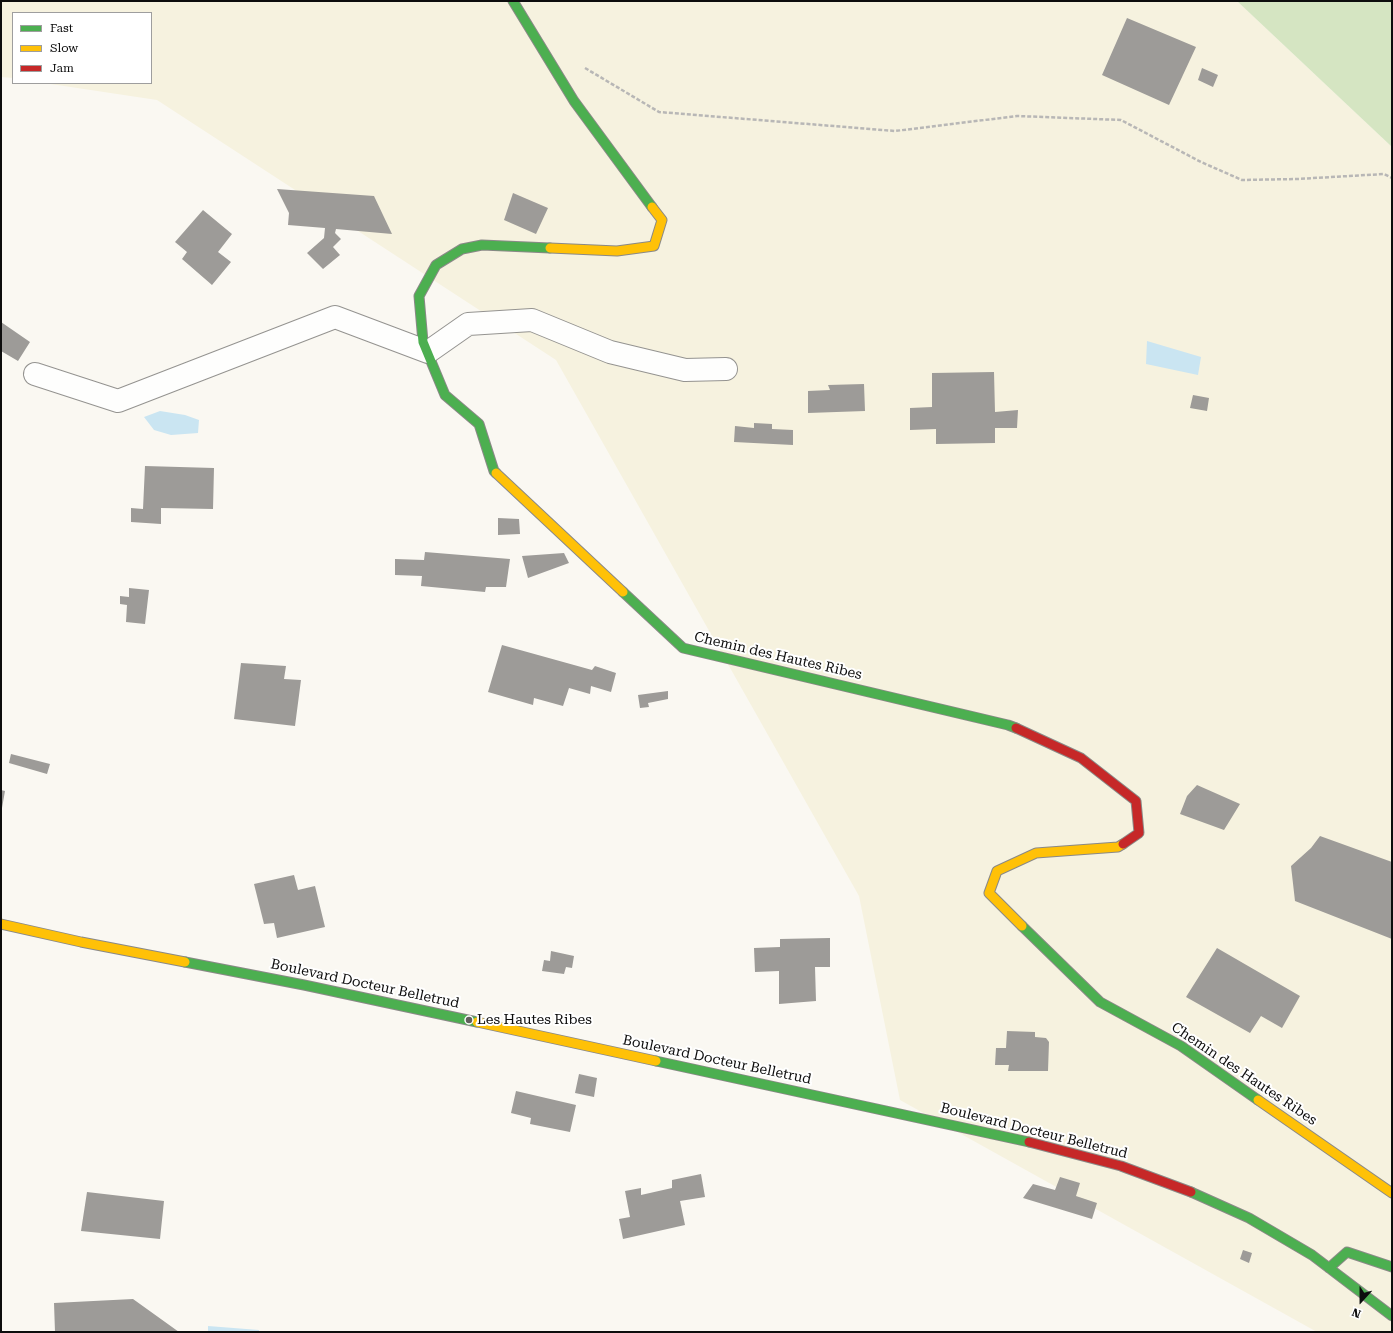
<!DOCTYPE html>
<style>
body{margin:0}
#map{position:relative;width:1393px;height:1333px;overflow:hidden;background:#faf8f2;font-family:"Roboto Serif",serif}
canvas{display:block}
.frame{position:absolute;inset:0;border:2px solid #0d0d0d;pointer-events:none}
.legend{position:absolute;left:12px;top:12px;width:140px;height:72px;box-sizing:border-box;background:#fff;border:1px solid #9e9e9e;margin:0;padding:5px 7px;list-style:none;font-size:12px;color:#0d0d0d}
.legend li{display:flex;align-items:center;gap:8px;height:20px}
.legend b{width:20px;border:1px solid #9e9e9e}
.north{position:absolute;left:1341px;top:1281px;width:40px;height:40px;-webkit-text-stroke:3px #fff;paint-order:stroke;rotate:201deg;font-size:11px;font-weight:700;line-height:16px;text-align:center;color:#0d0d0d}
.north::after{content:'';display:block;margin:auto;width:14px;height:18px;background:#0d0d0d;clip-path:polygon(50% 0,100% 100%,50% 72%,0 100%)}
</style>
<div id="map">
<canvas width="1393" height="1333"></canvas>
<div class="frame"></div>
<ul class="legend">
<li><b style="height:5px;background:#4caf50"></b>Fast</li>
<li><b style="height:5px;background:#ffc107"></b>Slow</li>
<li><b style="height:5px;background:#c62828"></b>Jam</li>
</ul>
<div class="north">N</div>
</div>
<script>
const ctx = document.querySelector('canvas').getContext('2d');
ctx.lineJoin = 'round';
function fill(path, color) {
  ctx.fillStyle = color;
  ctx.fill(path, 'evenodd');
}
function trace(path, color, width, dash) {
  ctx.strokeStyle = color;
  ctx.lineWidth = width;
  ctx.lineCap = dash ? 'butt' : 'round';
  ctx.setLineDash(dash || []);
  ctx.stroke(path);
}
function drawText(font, color, halo, rows, align = 'center') {
  ctx.font = font + ' "Roboto Serif",serif';
  ctx.lineWidth = 4;
  ctx.setLineDash([]);
  ctx.textBaseline = 'middle';
  ctx.strokeStyle = halo;
  ctx.fillStyle = color;
  for (const [text, x, y, turn = 0] of rows) {
    ctx.save();
    ctx.translate(x, y);
    ctx.rotate((+turn || 0) * Math.PI / 180);
    ctx.textAlign = isNaN(turn) ? turn : align;
    if (halo) ctx.strokeText(text, 0, 0);
    ctx.fillText(text, 0, 0);
    ctx.restore();
  }
}
fill(new Path2D(`
 M 1,1 L 1238,1 L 1238,2 L 1392,147 L 1392,1332 L 1317,1332 L 900,1100 L 859,896 L 556,360 L 157,100 L 44,83 L 151,83 L 151,13 L 13,13 L 13,78 L 1,77 Z`), '#f6f2df');
fill(new Path2D(`
 M 1238,1 L 1392,1 L 1392,147 L 1238,2 Z`), '#d5e5c2');
fill(new Path2D(`
 M 1147,341 L 1201,357 L 1198,375 L 1146,364 Z
 M 160,411 L 185,415 L 199,420 L 198,433 L 171,435 L 154,430 L 144,417 Z
 M 208,1326 L 259,1330 L 259,1332 L 208,1332 Z`), '#cae5f2');
fill(new Path2D(`
 M 1127,18 L 1196,47 L 1169,105 L 1102,75 Z
 M 1202,68 L 1218,75 L 1213,87 L 1198,80 Z
 M 277,189 L 374,196 L 392,234 L 336,229 L 335,233 L 341,239 L 333,247 L 340,255 L 323,269 L 307,253 L 324,238 L 325,228 L 288,225 L 289,213 Z
 M 513,193 L 548,208 L 536,234 L 504,220 Z
 M 203,210 L 232,234 L 218,252 L 231,262 L 212,285 L 182,259 L 187,252 L 175,242 Z
 M 1,322 L 30,342 L 18,361 L 1,351 Z
 M 994,372 L 995,412 L 1018,410 L 1017,428 L 995,428 L 995,443 L 936,444 L 936,429 L 910,430 L 910,408 L 932,407 L 932,373 Z
 M 864,384 L 865,411 L 808,413 L 808,391 L 830,390 L 828,385 Z
 M 1193,395 L 1209,398 L 1207,411 L 1190,408 Z
 M 754,423 L 772,424 L 772,429 L 793,430 L 793,445 L 734,442 L 735,426 L 754,428 Z
 M 145,466 L 214,468 L 213,509 L 161,508 L 161,524 L 131,522 L 131,508 L 143,509 Z
 M 498,518 L 519,519 L 520,534 L 498,535 Z
 M 425,552 L 510,559 L 506,587 L 486,587 L 485,592 L 421,586 L 422,576 L 395,575 L 395,559 L 424,560 Z
 M 564,553 L 569,563 L 528,578 L 522,556 Z
 M 129,588 L 149,590 L 145,624 L 126,622 L 127,605 L 120,604 L 120,596 L 129,597 Z
 M 502,645 L 592,670 L 595,666 L 616,673 L 611,692 L 591,686 L 590,694 L 569,688 L 563,706 L 534,698 L 533,705 L 488,692 Z
 M 241,663 L 286,666 L 284,679 L 301,680 L 295,726 L 234,719 Z
 M 668,691 L 668,699 L 648,703 L 649,707 L 640,708 L 638,695 Z
 M 11,754 L 50,764 L 47,774 L 9,763 Z
 M 1197,785 L 1240,804 L 1224,830 L 1180,814 L 1187,796 Z
 M 1,790 L 5,791 L 2,808 L 1,808 Z
 M 1320,836 L 1392,862 L 1392,939 L 1295,901 L 1291,866 L 1311,848 Z
 M 294,875 L 298,890 L 315,886 L 325,927 L 277,938 L 274,923 L 264,924 L 254,884 Z
 M 830,938 L 830,967 L 815,967 L 816,1001 L 779,1004 L 779,971 L 755,972 L 754,948 L 780,947 L 780,939 Z
 M 1217,948 L 1300,996 L 1282,1028 L 1261,1016 L 1250,1033 L 1186,997 Z
 M 551,951 L 574,956 L 572,968 L 566,967 L 564,974 L 542,971 L 544,960 L 550,961 Z
 M 1007,1031 L 1035,1032 L 1035,1037 L 1046,1038 L 1049,1042 L 1048,1071 L 1008,1071 L 1009,1065 L 995,1065 L 996,1048 L 1006,1048 Z
 M 579,1074 L 597,1078 L 594,1097 L 575,1093 Z
 M 516,1091 L 576,1105 L 570,1132 L 530,1124 L 531,1118 L 511,1113 Z
 M 701,1174 L 705,1197 L 680,1201 L 685,1225 L 623,1239 L 619,1219 L 630,1217 L 625,1191 L 641,1188 L 641,1195 L 672,1188 L 672,1180 Z
 M 1060,1177 L 1080,1183 L 1076,1196 L 1097,1203 L 1092,1219 L 1023,1198 L 1033,1184 L 1055,1190 Z
 M 87,1192 L 164,1201 L 160,1239 L 81,1231 Z
 M 1243,1250 L 1252,1253 L 1249,1263 L 1240,1259 Z
 M 133,1299 L 179,1332 L 55,1332 L 54,1303 Z`), '#9d9b98');
const street = new Path2D(`
 M 35,374 L 118,401 L 335,317 L 428,352 L 468,324 L 532,320 L 610,352 L 685,370 L 726,369`);
const fast = new Path2D(`
 M 513,1 L 574,101 L 652,207
 M 496,473 L 494,471 L 479,424 L 445,395 L 423,342 L 419,296 L 436,265 L 462,249 L 482,245 L 550,248
 M 623,592 L 683,648 L 1008,725 L 1016,728
 M 1022,926 L 1100,1002 L 1181,1046 L 1258,1100
 M 185,962 L 304,985 L 477,1022
 M 656,1061 L 1029,1142
 M 1191,1192 L 1249,1218 L 1312,1255 L 1392,1316
 M 1329,1268 L 1347,1252 L 1392,1267`);
const slow = new Path2D(`
 M 550,248 L 617,251 L 654,246 L 662,220 L 652,207
 M 496,473 L 623,592
 M 1,924 L 81,942 L 185,962
 M 1022,926 L 989,893 L 997,871 L 1036,853 L 1118,847 L 1123,844
 M 477,1022 L 656,1061
 M 1258,1100 L 1392,1193`);
const jam = new Path2D(`
 M 1016,728 L 1081,758 L 1136,801 L 1139,833 L 1123,844
 M 1029,1142 L 1121,1166 L 1191,1192`);
trace(street, '#949390', 24);
trace(fast, '#8a8987', 11);
trace(slow, '#8a8987', 11);
trace(jam, '#8a8987', 11);
trace(new Path2D(`
 M 585,68 L 659,112 L 895,131 L 1017,116 L 1121,120 L 1201,162 L 1242,180 L 1297,179 L 1384,174 L 1392,178`), '#b8b7b6', 2.5, [4, 2]);
trace(street, '#fefefd', 22);
trace(fast, '#4caf50', 9);
trace(slow, '#ffc107', 9);
trace(jam, '#c62828', 9);
for (const [x, y, r, color] of [
 [469,1020,4,"#605f5d"]
]) {
  const dot = new Path2D();
  dot.arc(x, y, r, 0, 2 * Math.PI);
  ctx.fillStyle = color;
  ctx.fill(dot);
  trace(dot, '#fff', 1.5);
}
drawText('14px', '#0d0d0d', '#fff', [
 ["Chemin des Hautes Ribes",778,656,13],
 ["Boulevard Docteur Belletrud",365,984,12],
 ["Boulevard Docteur Belletrud",717,1060,12],
 ["Chemin des Hautes Ribes",1244,1074,34],
 ["Boulevard Docteur Belletrud",1034,1131,14]
]);
drawText('14px', '#0d0d0d', '#fff', [
 ["Les Hautes Ribes",477,1020]
], 'left');
</script>
